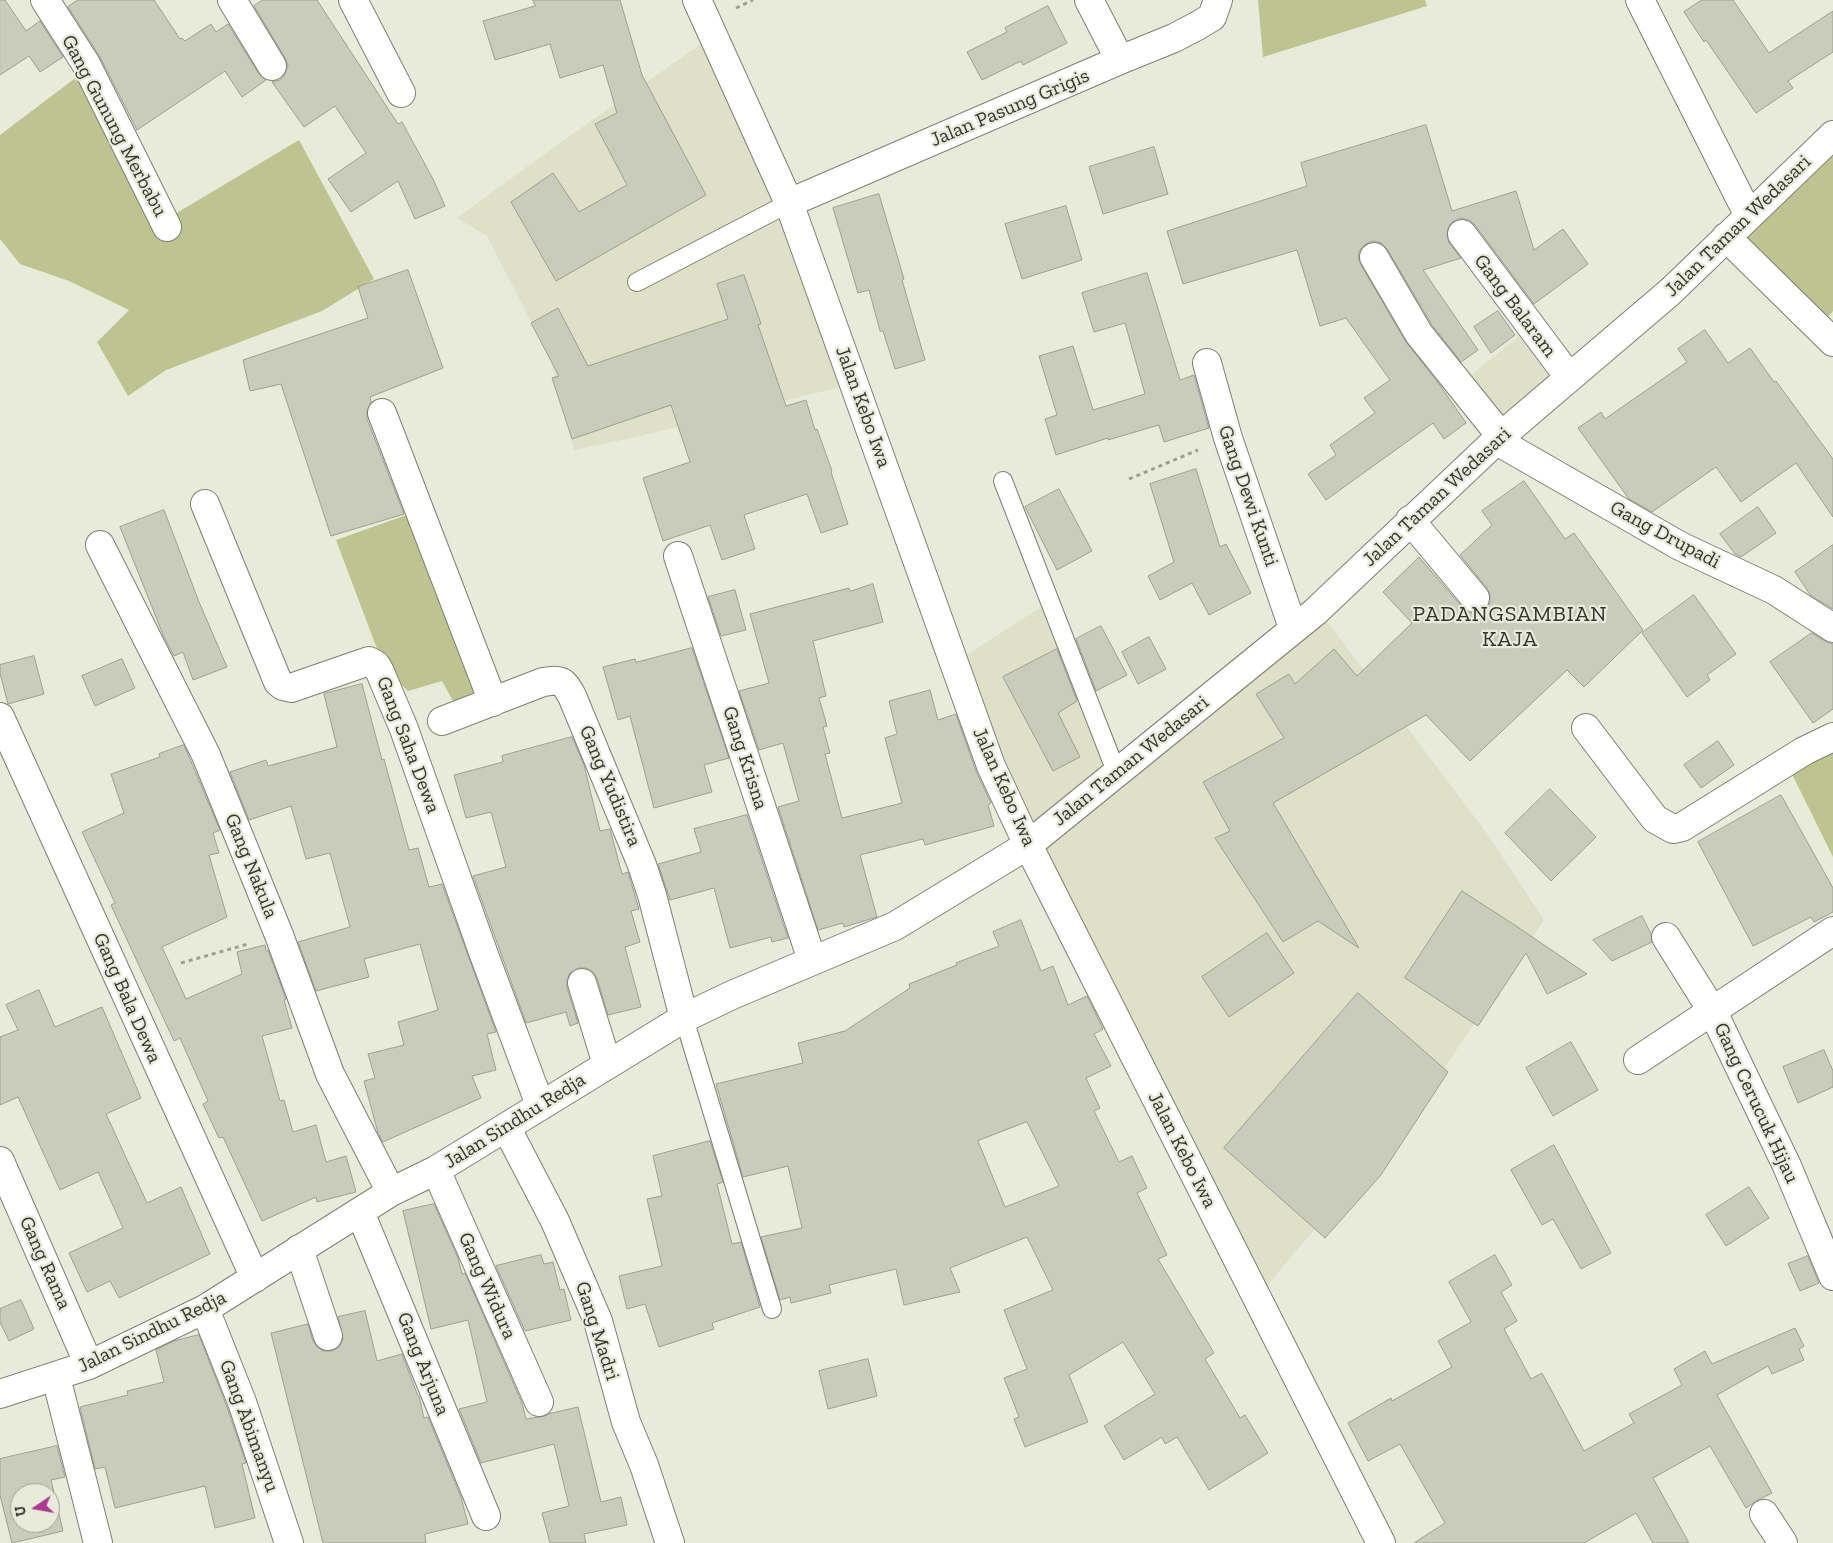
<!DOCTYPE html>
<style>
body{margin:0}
#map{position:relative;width:1833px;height:1543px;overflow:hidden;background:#e9ebda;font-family:"Zilla Slab",serif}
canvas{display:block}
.north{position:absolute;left:10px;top:1483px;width:50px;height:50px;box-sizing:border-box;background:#e9ebda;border:1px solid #a1a295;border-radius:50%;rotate:258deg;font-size:14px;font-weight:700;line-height:20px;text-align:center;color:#34352e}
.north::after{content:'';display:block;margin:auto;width:18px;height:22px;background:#aa3995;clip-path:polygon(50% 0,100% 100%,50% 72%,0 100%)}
</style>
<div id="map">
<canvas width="1833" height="1543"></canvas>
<div class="north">U</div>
</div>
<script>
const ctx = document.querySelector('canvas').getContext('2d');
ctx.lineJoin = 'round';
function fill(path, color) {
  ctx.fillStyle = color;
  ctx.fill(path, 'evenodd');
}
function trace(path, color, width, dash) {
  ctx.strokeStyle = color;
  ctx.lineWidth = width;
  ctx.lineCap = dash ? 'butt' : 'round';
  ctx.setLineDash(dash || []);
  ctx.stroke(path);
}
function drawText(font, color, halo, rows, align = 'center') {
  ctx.font = font + ' "Zilla Slab",serif';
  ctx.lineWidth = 4.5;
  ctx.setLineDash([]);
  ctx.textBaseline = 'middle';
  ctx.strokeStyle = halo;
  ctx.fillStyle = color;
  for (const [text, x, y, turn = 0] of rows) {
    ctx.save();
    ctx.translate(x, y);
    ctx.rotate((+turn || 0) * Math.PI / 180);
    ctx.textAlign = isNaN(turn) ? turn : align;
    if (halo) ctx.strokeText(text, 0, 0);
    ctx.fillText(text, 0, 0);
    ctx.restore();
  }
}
fill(new Path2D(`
 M 718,32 L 857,383 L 636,437 L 574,450 L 550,359 L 487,236 L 457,218 L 561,142 Z
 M 1537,322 L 1572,385 L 1503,444 L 1462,382 Z
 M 1055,598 L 1130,774 L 1318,609 L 1489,836 L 1544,920 L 1410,1119 L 1296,1251 L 1259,1296 L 948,667 Z`), '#dee1c8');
fill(new Path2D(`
 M 1258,0 L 1425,0 L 1427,6 L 1263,57 Z
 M 82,73 L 175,214 L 299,140 L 374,279 L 322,311 L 166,370 L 128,396 L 97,342 L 129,310 L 69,281 L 20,264 L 0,239 L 0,135 Z
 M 1833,147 L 1833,311 L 1825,320 L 1728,241 Z
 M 432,506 L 503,697 L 463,719 L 442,681 L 408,691 L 385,670 L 336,540 Z
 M 1833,744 L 1833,857 L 1787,764 Z`), '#bec48f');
const building = new Path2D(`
 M 0,0 L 5,0 L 26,31 L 40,21 L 63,57 L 40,72 L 29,56 L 0,75 Z
 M 78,0 L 154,0 L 180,39 L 182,38 L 185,41 L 211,24 L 216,32 L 228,24 L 259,74 L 266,80 L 242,97 L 225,71 L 137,130 L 100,57 L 68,7 Z
 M 263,0 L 317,0 L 398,124 L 402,122 L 433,179 L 445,206 L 415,219 L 398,181 L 351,212 L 328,179 L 366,153 L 335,106 L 304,127 L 272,82 L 280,80 L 285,74 L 288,65 L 285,58 L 254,6 Z
 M 533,0 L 620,0 L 642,75 L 706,195 L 556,281 L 511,202 L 553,173 L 579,212 L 627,185 L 595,124 L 617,113 L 603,65 L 560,78 L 550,44 L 495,60 L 483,21 L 535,6 Z
 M 1702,0 L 1733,0 L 1769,53 L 1833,11 L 1833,52 L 1788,81 L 1793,88 L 1756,113 L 1706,40 L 1704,42 L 1684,12 Z
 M 1048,6 L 1067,43 L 1023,65 L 1021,61 L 982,80 L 967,52 L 1007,32 L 1005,28 Z
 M 1426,125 L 1452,211 L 1516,191 L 1534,250 L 1563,229 L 1588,264 L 1534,304 L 1475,225 L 1469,220 L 1461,218 L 1452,222 L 1448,228 L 1447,236 L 1449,243 L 1461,258 L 1423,270 L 1478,350 L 1461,362 L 1432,325 L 1387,249 L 1381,243 L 1374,241 L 1366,244 L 1360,250 L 1358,257 L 1361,265 L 1406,342 L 1437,381 L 1466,423 L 1444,439 L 1433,423 L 1326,500 L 1308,474 L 1336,455 L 1330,445 L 1375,413 L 1364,398 L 1390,380 L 1346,318 L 1320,326 L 1297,250 L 1183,284 L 1167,231 L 1307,186 L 1301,163 Z
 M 1154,147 L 1168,194 L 1103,214 L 1089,167 Z
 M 879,194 L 904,279 L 902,280 L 925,360 L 895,369 L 883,331 L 880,331 L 869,290 L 858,293 L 833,208 Z
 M 1066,206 L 1082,260 L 1022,279 L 1005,224 Z
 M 408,270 L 443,368 L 370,397 L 371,402 L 367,411 L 367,419 L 404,514 L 331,536 L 281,384 L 250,391 L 243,360 L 368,318 L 358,287 Z
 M 1147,273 L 1180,380 L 1194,375 L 1209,428 L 1164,442 L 1159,425 L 1108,440 L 1108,438 L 1056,455 L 1045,419 L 1057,415 L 1039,356 L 1073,346 L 1093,410 L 1145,394 L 1125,323 L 1094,332 L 1082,293 Z
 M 744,275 L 761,324 L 758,325 L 786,406 L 806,400 L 815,430 L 817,429 L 832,471 L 831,472 L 848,524 L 821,533 L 807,494 L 744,515 L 755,549 L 722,560 L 710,525 L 663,541 L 643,478 L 690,462 L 671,405 L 572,439 L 552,378 L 559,376 L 531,323 L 558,308 L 588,366 L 728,319 L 717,284 Z
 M 1498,311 L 1515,335 L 1491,353 L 1474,327 Z
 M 1705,330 L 1728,363 L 1750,348 L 1774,382 L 1776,381 L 1833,459 L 1833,517 L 1796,463 L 1741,502 L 1716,467 L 1652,512 L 1629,499 L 1578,428 L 1601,412 L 1605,419 L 1687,362 L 1678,349 Z
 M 1196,469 L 1220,547 L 1226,544 L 1251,593 L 1209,615 L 1192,583 L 1160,600 L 1148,576 L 1174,562 L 1150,484 Z
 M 1524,481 L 1565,539 L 1574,533 L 1643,630 L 1584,687 L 1567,670 L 1470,761 L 1426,715 L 1273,803 L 1359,948 L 1318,921 L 1283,942 L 1215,838 L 1230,831 L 1203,782 L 1284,738 L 1256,694 L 1289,674 L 1295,684 L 1334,649 L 1357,676 L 1412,623 L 1383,592 L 1419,557 L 1463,608 L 1470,613 L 1477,613 L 1485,610 L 1490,603 L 1490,595 L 1487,588 L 1460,555 L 1492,525 L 1482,511 Z
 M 1059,489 L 1092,551 L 1057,570 L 1025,507 Z
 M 1758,507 L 1776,533 L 1741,557 L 1735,554 L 1720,534 Z
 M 164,510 L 199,602 L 227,667 L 193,680 L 183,652 L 174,656 L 164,637 L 120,527 Z
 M 1833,545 L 1833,609 L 1811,596 L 1795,572 Z
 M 873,584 L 883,622 L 813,641 L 826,696 L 819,698 L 827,726 L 823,727 L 830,753 L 825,754 L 842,818 L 902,803 L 885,738 L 897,734 L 889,701 L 930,690 L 938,720 L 956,714 L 976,771 L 991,803 L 988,805 L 994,826 L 925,845 L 923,839 L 860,855 L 877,917 L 844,927 L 843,923 L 818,930 L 778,807 L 799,801 L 783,743 L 759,750 L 739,691 L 769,683 L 750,614 L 849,588 L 850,591 Z
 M 735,590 L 746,630 L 721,636 L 708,597 Z
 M 1694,595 L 1736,654 L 1707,675 L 1710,680 L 1687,697 L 1642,633 Z
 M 1101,626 L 1127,675 L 1096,691 L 1076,639 Z
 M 1812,633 L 1825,641 L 1833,644 L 1833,709 L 1813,723 L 1770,662 Z
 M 1149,637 L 1166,669 L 1138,684 L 1122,652 Z
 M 692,648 L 729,758 L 704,765 L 712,792 L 654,808 L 630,716 L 618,720 L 603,667 L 635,659 L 636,662 Z
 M 1057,649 L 1077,701 L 1058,713 L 1080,757 L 1053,771 L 1003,677 Z
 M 34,656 L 44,694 L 8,704 L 0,673 L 0,665 Z
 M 122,659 L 135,688 L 95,706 L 82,676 Z
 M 362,684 L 382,760 L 384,759 L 409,850 L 418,848 L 429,887 L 442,884 L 496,1032 L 487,1034 L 496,1070 L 472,1076 L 481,1098 L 383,1142 L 378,1133 L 364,1081 L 375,1078 L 368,1054 L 404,1045 L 398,1022 L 438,1010 L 420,944 L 364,959 L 369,977 L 316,991 L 298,942 L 350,927 L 330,853 L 306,859 L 291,806 L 249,820 L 230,772 L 266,760 L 268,766 L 337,747 L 324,694 Z
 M 572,737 L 584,765 L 600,831 L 610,829 L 622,874 L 628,872 L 639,909 L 631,911 L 640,942 L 625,947 L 641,1007 L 608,1015 L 597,978 L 593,972 L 586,968 L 578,968 L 570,973 L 567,980 L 567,988 L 578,1023 L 570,1026 L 566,1012 L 526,1023 L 473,876 L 506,867 L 491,812 L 466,818 L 454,775 L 503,762 L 502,756 Z
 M 1718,741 L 1734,765 L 1701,788 L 1684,765 Z
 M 184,745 L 220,830 L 213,833 L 219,853 L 209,855 L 227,917 L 162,947 L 186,999 L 242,974 L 237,952 L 265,945 L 266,951 L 268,950 L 286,999 L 284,1000 L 292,1028 L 262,1036 L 280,1101 L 284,1100 L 293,1132 L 316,1125 L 326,1162 L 346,1156 L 356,1192 L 317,1202 L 316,1197 L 262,1221 L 223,1137 L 219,1138 L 203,1104 L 208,1101 L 180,1038 L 174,1041 L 111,905 L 115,903 L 82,832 L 124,813 L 111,774 L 160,757 L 159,754 Z
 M 1550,789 L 1596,837 L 1551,881 L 1505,833 Z
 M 1781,795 L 1833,888 L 1833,912 L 1814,922 L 1811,917 L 1753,946 L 1698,842 Z
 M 747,815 L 788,938 L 772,942 L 771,937 L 730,948 L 714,888 L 670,900 L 658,864 L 701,852 L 694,829 Z
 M 1462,891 L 1510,922 L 1587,974 L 1547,994 L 1526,953 L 1478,1026 L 1405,978 Z
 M 1642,916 L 1651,934 L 1652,942 L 1612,961 L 1593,940 Z
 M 1021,920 L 1041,971 L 1053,966 L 1068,1005 L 1087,996 L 1103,1029 L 1094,1034 L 1111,1066 L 1086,1078 L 1100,1108 L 1094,1111 L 1119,1162 L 1132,1156 L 1147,1188 L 1137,1193 L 1167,1255 L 1158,1259 L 1214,1353 L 1205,1359 L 1240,1418 L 1245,1415 L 1268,1453 L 1209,1490 L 1177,1437 L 1165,1444 L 1162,1437 L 1124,1460 L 1104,1426 L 1155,1394 L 1123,1342 L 1069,1375 L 1088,1422 L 1025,1447 L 1014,1419 L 1019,1417 L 1004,1378 L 1027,1369 L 1004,1310 L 1053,1290 L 1027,1237 L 950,1268 L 960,1292 L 904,1305 L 896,1269 L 829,1285 L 831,1293 L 791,1303 L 790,1297 L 780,1300 L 761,1237 L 802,1228 L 788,1166 L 743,1177 L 716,1084 L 803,1063 L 798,1043 L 845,1031 L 910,988 L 909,984 L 957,965 L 956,963 L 999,946 L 993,932 ZM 1027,1122 L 1059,1186 L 1005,1207 L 978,1141 Z
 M 1267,933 L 1294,973 L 1229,1017 L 1202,977 Z
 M 39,990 L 55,1027 L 102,1007 L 141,1098 L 106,1114 L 147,1203 L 181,1187 L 210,1254 L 119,1298 L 110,1281 L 87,1292 L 69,1253 L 123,1228 L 98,1172 L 60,1190 L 18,1097 L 0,1105 L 0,1037 L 18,1030 L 6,1005 Z
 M 1358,993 L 1448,1072 L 1381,1175 L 1325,1238 L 1224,1148 Z
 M 1571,1042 L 1598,1090 L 1553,1116 L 1526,1068 Z
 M 1824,1050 L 1833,1071 L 1833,1087 L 1798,1103 L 1783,1067 Z
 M 710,1141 L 723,1182 L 717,1184 L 732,1244 L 741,1242 L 760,1307 L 712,1323 L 714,1329 L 659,1347 L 645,1304 L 627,1309 L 619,1276 L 662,1266 L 647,1199 L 662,1196 L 653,1156 Z
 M 1554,1145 L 1611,1253 L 1581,1269 L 1553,1219 L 1542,1225 L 1511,1170 Z
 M 1749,1187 L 1769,1218 L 1726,1246 L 1706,1215 Z
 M 434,1204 L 458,1258 L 462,1274 L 465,1273 L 522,1403 L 526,1419 L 545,1416 L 548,1414 L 578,1407 L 601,1502 L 621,1497 L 627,1525 L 584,1534 L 586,1543 L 550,1543 L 542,1513 L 569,1506 L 554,1444 L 481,1463 L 459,1409 L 487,1402 L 468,1320 L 431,1329 L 403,1211 Z
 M 541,1255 L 544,1264 L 553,1262 L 560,1290 L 564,1289 L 571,1320 L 525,1331 L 496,1266 Z
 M 1495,1255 L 1512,1285 L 1501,1292 L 1517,1321 L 1504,1329 L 1531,1379 L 1542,1373 L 1584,1451 L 1634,1423 L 1629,1414 L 1682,1385 L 1674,1369 L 1705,1351 L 1712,1364 L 1795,1328 L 1804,1346 L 1799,1349 L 1804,1360 L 1772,1374 L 1768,1366 L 1717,1395 L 1772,1493 L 1756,1501 L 1746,1508 L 1710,1446 L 1653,1478 L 1689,1543 L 1653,1543 L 1636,1513 L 1584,1543 L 1414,1543 L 1445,1523 L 1400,1444 L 1368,1461 L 1348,1423 L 1391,1398 L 1392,1401 L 1452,1367 L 1438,1341 L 1471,1322 L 1449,1282 Z
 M 1808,1256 L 1819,1283 L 1800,1291 L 1788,1264 Z
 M 21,1300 L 34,1329 L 9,1341 L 0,1322 L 0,1309 Z
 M 365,1311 L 377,1361 L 402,1354 L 418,1396 L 419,1396 L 424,1418 L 428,1417 L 461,1497 L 468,1524 L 425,1534 L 426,1543 L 323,1543 L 271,1333 L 308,1324 L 313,1341 L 317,1347 L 324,1351 L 332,1351 L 339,1347 L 343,1339 L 338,1317 Z
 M 199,1335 L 227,1407 L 246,1463 L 242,1464 L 255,1518 L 215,1528 L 205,1486 L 115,1508 L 105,1467 L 95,1469 L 80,1407 L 128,1395 L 127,1391 L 164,1382 L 156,1350 L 174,1341 Z
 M 868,1359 L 877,1396 L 828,1409 L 819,1371 Z
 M 57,1446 L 65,1477 L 51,1480 L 63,1531 L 12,1543 L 0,1495 L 0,1459 ZM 20,1493 L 50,1493 L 50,1523 L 20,1523 Z`);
fill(building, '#caccbb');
trace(building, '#9d9f8f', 1);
const service = new Path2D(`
 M 637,282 L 789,203
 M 1003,481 L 1117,774
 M 684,1018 L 772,1309`);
const minor = new Path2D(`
 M 45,0 L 86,64 L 167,227
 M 232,0 L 272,66
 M 353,0 L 401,93
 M 1089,0 L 1120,60
 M 1640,0 L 1749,216
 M 789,203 L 1120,60 L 1174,38 L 1197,26 L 1212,17 L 1218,0
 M 1462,234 L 1569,377
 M 1726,237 L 1833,342
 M 1374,257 L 1419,334 L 1501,436
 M 1207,363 L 1228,438 L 1293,628
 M 382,413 L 493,702
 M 1497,441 L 1680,546 L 1774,590 L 1833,628
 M 205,504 L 278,682 L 283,686 L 291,688 L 369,661 L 376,665 L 380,672 L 404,729 L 483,952 L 540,1105
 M 1410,520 L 1475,598
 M 100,545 L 206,755 L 279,935 L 330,1074 L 391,1192
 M 678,556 L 812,960
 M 0,717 L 255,1278
 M 442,721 L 543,682 C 561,679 563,680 572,696 L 642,865 L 652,895 L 684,1018
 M 1586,728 L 1655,819 L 1673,829 L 1682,827 L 1804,751 L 1833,737
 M 1666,937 L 1713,1012 L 1787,1166 L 1833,1276
 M 582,983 L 607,1064
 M 1638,1060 L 1833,931
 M 506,1127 L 555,1221 L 598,1321 L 626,1422 L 644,1465 L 670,1543
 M 0,1161 L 89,1365
 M 436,1170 L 539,1402
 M 360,1212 L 486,1516
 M 299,1249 L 328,1336
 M 205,1309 L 242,1402 L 289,1543
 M 56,1377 L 98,1543
 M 0,1394 L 89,1365 L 205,1309 L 391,1192 L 436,1170 L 684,1018 L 732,995 L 895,926 L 1028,845 L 1315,612 L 1501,436 L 1670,292 L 1833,135
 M 1764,1514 L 1783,1543`);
const tertiary = new Path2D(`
 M 697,0 L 789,203 L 991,766 L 1028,845 L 1381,1543`);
trace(service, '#7e8071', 20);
trace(minor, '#7e8071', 30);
trace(tertiary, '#7e8071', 30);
trace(new Path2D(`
 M 736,8 L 753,0
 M 1129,479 L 1198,450
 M 181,963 L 248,944`), '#9d9f92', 3, [4, 4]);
trace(service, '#fff', 18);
trace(minor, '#fff', 28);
trace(tertiary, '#fff', 28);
drawText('20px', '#34352e', '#e9ebda', [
 ["Jalan Pasung Grigis",1010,108,-23],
 ["Gang Gunung Merbabu",114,126,62],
 ["Jalan Taman Wedasari",1738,226,-44],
 ["Gang Balaram",1515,306,53],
 ["Jalan Kebo Iwa",863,407,70],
 ["Gang Dewi Kunti",1248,496,71],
 ["Jalan Taman Wedasari",1437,497,-43],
 ["Gang Drupadi",1665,535,28],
 ["Gang Saha Dewa",408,745,69],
 ["Gang Krisna",745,758,72],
 ["Jalan Taman Wedasari",1131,761,-39],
 ["Gang Yudistira",610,786,67],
 ["Jalan Kebo Iwa",1004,787,66],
 ["Gang Nakula",251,866,68],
 ["Gang Bala Dewa",127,998,66],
 ["Gang Cerucuk Hijau",1756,1103,65],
 ["Jalan Sindhu Redja",515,1121,-32],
 ["Jalan Kebo Iwa",1182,1150,63],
 ["Gang Rama",45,1263,66],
 ["Gang Widura",487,1286,66],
 ["Gang Madri",597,1331,72],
 ["Jalan Sindhu Redja",152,1332,-26],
 ["Gang Arjuna",423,1364,68],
 ["Gang Abimanyu",249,1426,70]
]);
ctx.letterSpacing = '1px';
drawText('22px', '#34352e', '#e9ebda', [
 ["PADANGSAMBIAN",1510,615],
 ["KAJA",1510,640]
]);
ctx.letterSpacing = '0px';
</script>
